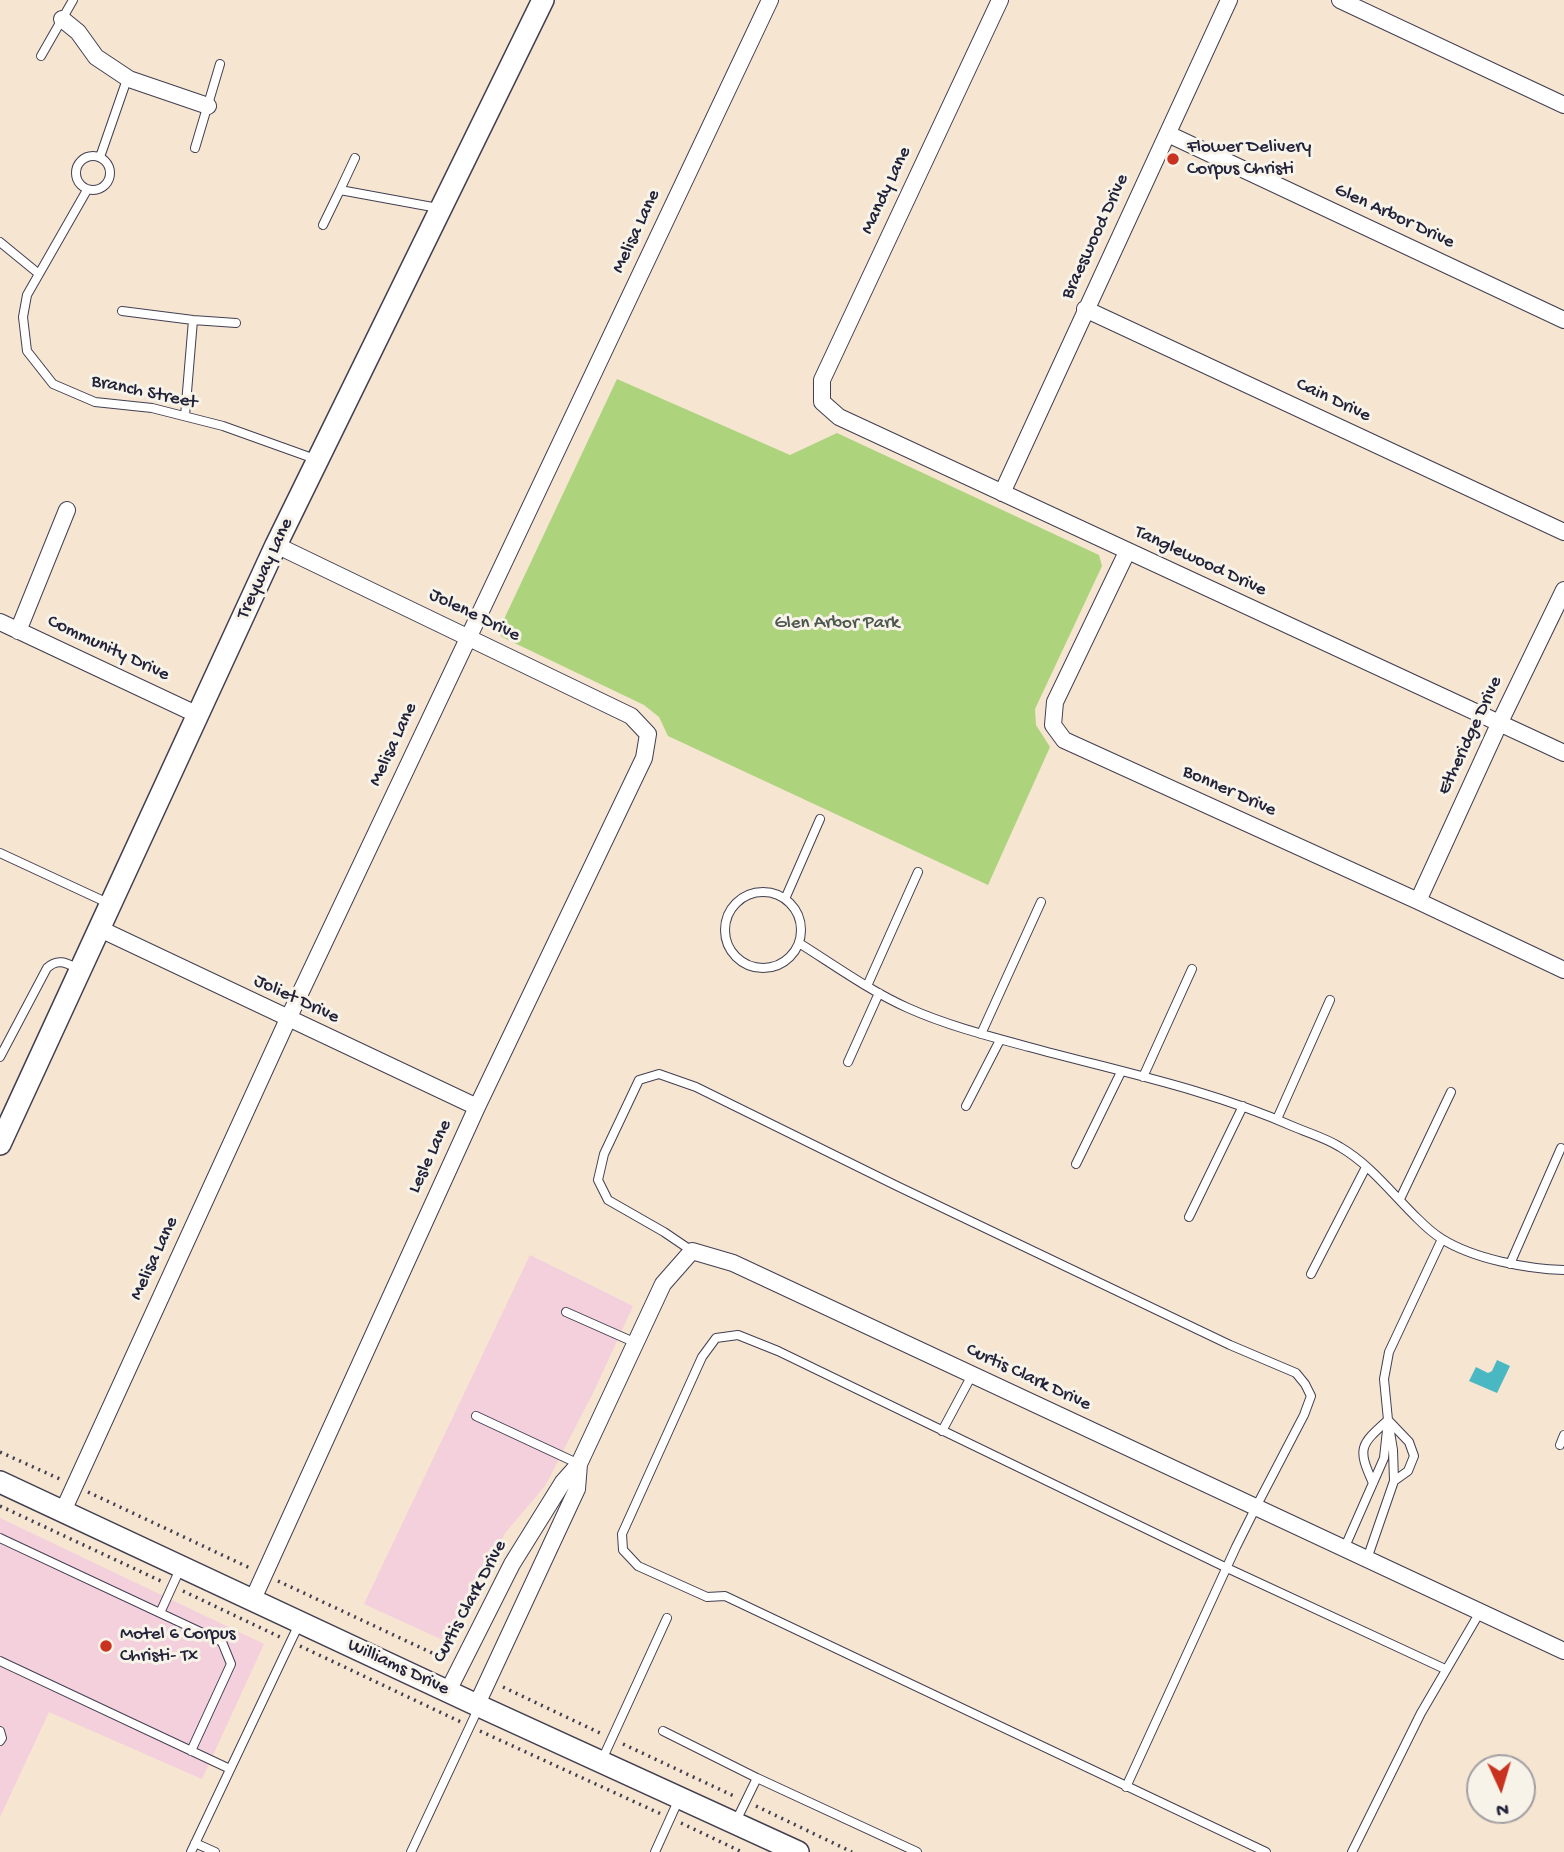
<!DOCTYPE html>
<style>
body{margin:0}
#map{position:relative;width:1564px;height:1852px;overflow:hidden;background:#f5e5d1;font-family:"Gochi Hand",sans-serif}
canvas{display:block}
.north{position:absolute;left:1466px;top:1754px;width:70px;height:70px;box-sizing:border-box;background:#f7f3e8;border:2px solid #a29fa3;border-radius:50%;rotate:176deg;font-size:19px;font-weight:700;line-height:28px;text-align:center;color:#22223b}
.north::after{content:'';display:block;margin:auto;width:24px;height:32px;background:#c8321e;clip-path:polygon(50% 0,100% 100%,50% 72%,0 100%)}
</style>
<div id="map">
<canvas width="1564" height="1852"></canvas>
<div class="north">N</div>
</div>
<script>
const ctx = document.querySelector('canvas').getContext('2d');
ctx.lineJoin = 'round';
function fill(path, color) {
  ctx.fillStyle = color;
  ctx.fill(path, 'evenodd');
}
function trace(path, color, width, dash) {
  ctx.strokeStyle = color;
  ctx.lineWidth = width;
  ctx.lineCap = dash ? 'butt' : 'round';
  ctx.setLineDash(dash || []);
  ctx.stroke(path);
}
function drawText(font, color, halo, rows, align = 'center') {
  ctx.font = font + ' "Gochi Hand",sans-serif';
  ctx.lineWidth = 6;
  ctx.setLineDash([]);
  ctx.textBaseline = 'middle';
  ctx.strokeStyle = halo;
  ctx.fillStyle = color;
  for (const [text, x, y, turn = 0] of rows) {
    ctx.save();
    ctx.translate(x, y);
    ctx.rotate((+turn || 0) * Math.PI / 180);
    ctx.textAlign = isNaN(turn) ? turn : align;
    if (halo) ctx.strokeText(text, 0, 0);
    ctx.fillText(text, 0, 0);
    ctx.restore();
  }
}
fill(new Path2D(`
 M 530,1255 L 633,1306 L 594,1391 L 545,1486 L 505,1533 L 454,1645 L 364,1604 Z
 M 0,1518 L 264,1644 L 202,1779 L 49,1712 L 0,1817 Z`), '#f4cfdc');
fill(new Path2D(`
 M 617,379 L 790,455 L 837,433 L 1099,555 L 1102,566 L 1035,709 L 1036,725 L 1050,747 L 988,885 L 668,736 L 659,717 L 644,705 L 502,637 L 498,632 Z`), '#aed37d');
fill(new Path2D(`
 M 1497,1360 L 1510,1366 L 1497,1393 L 1469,1381 L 1476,1367 L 1488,1373 L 1492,1371 Z`), '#4ab8c3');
const service = new Path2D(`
 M 41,56 L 73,0
 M 195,148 L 220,64
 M76 173a17 17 0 1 1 34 0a17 17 0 1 1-34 0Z
 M 100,157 L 125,85 L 129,79
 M 87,190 L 27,295 L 23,317 L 27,351 L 53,384 L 95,402 L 152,408 L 223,426 L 315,459
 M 340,190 L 355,158
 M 323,225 L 340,190 L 438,208
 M 0,242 L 39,274
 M 122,311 L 193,320 L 236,323
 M 185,416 L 193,320
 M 0,853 L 110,904
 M725 930a38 38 0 1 1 76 0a38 38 0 1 1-76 0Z
 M 785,899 L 820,819
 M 799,943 C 834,965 870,991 908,1008 C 946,1025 988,1036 1029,1047 C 1117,1071 1208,1089 1292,1126 C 1308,1133 1326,1138 1340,1147 C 1371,1165 1393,1195 1418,1219 C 1425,1226 1434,1234 1442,1239 C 1474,1259 1527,1269 1564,1270
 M 867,986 L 918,872
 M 981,1034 L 1041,902
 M 0,1057 L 47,968 C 59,957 68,964 80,970
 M 848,1062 L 879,993
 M 1143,1077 L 1192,969
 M 966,1106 L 1000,1040
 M 1277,1119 L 1330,1000
 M 1076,1164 L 1121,1072
 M 1400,1199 L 1451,1092
 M 1189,1217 L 1243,1106
 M 692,1251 L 664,1232 L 608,1200 L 598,1180 L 604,1154 L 639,1080 L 659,1074 L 696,1087 L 897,1186 L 1230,1345 L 1296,1373 L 1305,1384 L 1311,1396 L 1304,1415 L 1256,1507 L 1236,1547 L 1126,1787
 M 1510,1264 L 1561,1148
 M 1311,1274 L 1366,1167
 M 566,1312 L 636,1343
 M 476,1416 L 579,1464
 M 1388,1420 L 1409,1442 L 1414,1456 L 1408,1471 L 1394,1481
 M 942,1431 L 972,1375
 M 1560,1445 L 1564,1435
 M 1373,1483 C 1357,1448 1360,1445 1388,1420
 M 0,1538 L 160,1613 L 180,1569
 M 1344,1549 L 1384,1458 L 1387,1430
 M 1367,1559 L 1394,1481 L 1393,1450 L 1388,1420 L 1384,1379 L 1389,1352 L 1442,1239
 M 160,1613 L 222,1642 L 231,1664 L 191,1751
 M 0,1661 L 230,1769
 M 0,1731 L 2,1738 L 0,1741
 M 663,1731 L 757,1778
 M 601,1762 L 667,1618
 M 736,1821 L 757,1778 L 917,1852
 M 195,1843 L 215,1852
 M 191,1852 L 299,1624
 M 411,1852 L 478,1709
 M 655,1852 L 678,1801
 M 1266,1852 L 725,1596 L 707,1597 L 638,1566 L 623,1550 L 622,1534 L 702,1357 L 716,1338 L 738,1335 L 778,1351 L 1227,1568 L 1445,1669
 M 1352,1852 L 1421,1713 L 1480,1612`);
const minor = new Path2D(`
 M 1000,0 L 822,380 L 822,402 L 839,417 L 1564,753
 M 1340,0 L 1564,105
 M 62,19 L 78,32 L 96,57 L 129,79 L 208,106
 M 1168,134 L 1564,320
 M 1085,309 L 1564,532
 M 1002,493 C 1077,328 1154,165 1229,0
 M 1127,552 L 1055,702 L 1053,725 L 1064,740 L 1418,901 L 1564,970
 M 0,622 L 198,715
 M 18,631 L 67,510
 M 1418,901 L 1500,722 L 1564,590
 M 98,928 L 477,1107
 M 63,1511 L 288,1019 L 770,0
 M 253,1599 L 477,1107 L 644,758 L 648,734 L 631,716 L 276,545
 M 448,1691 L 512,1564 L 563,1482 L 579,1464 L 663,1284 L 692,1251 L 733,1263 L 1564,1651
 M 477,1704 L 577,1489 L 579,1464`);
const tertiary = new Path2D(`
 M 0,1144 L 276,545 L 543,0
 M 0,1482 L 479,1706 L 798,1852`);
trace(service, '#423f52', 10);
trace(minor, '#423f52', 18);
trace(tertiary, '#423f52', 24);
trace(new Path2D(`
 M 0,1452 L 62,1480
 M 88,1492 L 252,1569
 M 0,1506 L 163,1582
 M 278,1581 L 445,1659
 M 183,1591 L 280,1637
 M 300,1646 L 461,1722
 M 503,1687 L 600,1733
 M 480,1731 L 661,1814
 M 623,1744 L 736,1797
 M 756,1806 L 852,1852
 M 681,1823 L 742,1852`), '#423f52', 3.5, [2, 5]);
trace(service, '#fff', 8);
trace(minor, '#fff', 16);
trace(tertiary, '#fff', 21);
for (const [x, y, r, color] of [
 [1173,159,7,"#c8321e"],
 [106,1646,7,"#c8321e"]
]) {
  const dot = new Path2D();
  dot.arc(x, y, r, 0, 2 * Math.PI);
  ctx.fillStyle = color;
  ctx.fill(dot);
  trace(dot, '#f7f3e8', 2.5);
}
drawText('19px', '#22223b', '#f7f3e8', [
 ["Flower Delivery",1187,148],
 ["Corpus Christi",1187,170],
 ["Motel 6 Corpus",120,1635],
 ["Christi- Tx",120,1657]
], 'left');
drawText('19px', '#22223b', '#f7f3e8', [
 ["Mandy Lane",887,191,-65],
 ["Glen Arbor Drive",1394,217,25],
 ["Melisa Lane",637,232,-65],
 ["Braeswood Drive",1096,237,-65],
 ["Branch Street",144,393,12],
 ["Cain Drive",1333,401,25],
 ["Tanglewood Drive",1200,562,25],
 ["Treyway Lane",266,569,-65],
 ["Jolene Drive",474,616,26],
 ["Community Drive",108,649,25],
 ["Etheridge Drive",1471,736,-65],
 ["Melisa Lane",394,745,-65],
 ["Bonner Drive",1229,792,24],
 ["Joliet Drive",296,1000,25],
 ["Lesle Lane",431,1157,-65],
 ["Melisa Lane",155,1259,-65],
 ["Curtis Clark Drive",1028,1378,25],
 ["Curtis Clark Drive",471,1602,-62],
 ["Williams Drive",398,1668,25]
]);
drawText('19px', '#4c574f', '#f7f3e8', [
 ["Glen Arbor Park",837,624]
]);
</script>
